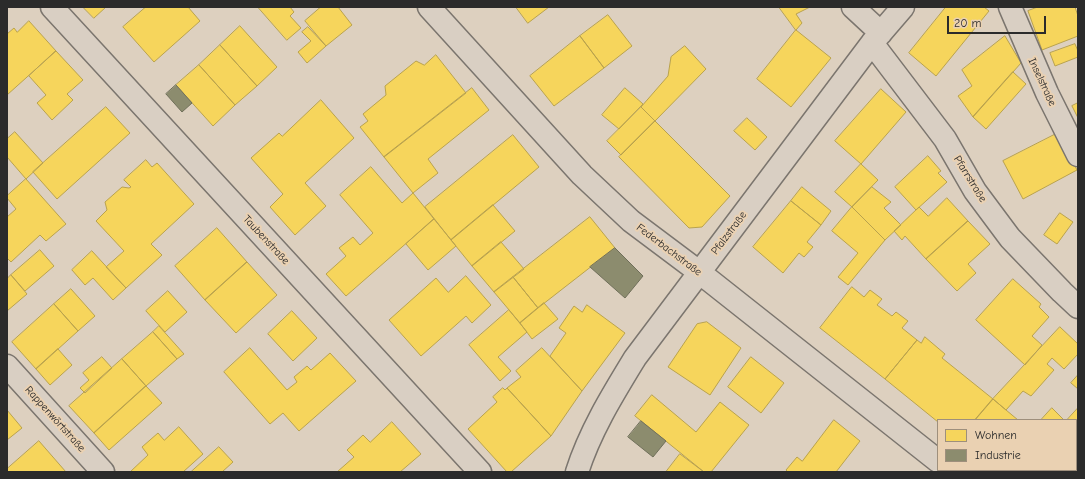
<!DOCTYPE html>
<meta charset="utf-8">
<style>
body{margin:0}
#map{position:relative;width:1085px;height:479px;overflow:hidden;background:#ddd0bf;font-family:"Comic Neue",sans-serif}
canvas{display:block}
.frame{position:absolute;inset:0;border:8px solid #2b2b2b;pointer-events:none}
.legend{position:absolute;left:937px;top:419px;width:140px;height:52px;box-sizing:border-box;background:#ead1b2;border:1px solid #9e8f7c;margin:0;padding:5px 7px;list-style:none;font-size:12px;color:#2b2b2b}
.legend li{display:flex;align-items:center;gap:8px;height:20px}
.legend b{width:20px;border:1px solid #9e8f7c}
.scale{position:absolute;left:947px;top:16px;width:99px;height:18px;box-sizing:border-box;border:2px solid #2b2b2b;border-top:0;padding-left:5px;font-size:12px;line-height:14px;white-space:nowrap;color:#2b2b2b;-webkit-text-stroke:3px #ead1b2;paint-order:stroke}
</style>
<div id="map">
<canvas width="1085" height="479"></canvas>
<div class="frame"></div>
<ul class="legend">
<li><b style="height:11px;background:#f6d55c"></b>Wohnen</li>
<li><b style="height:11px;background:#8c8c6e"></b>Industrie</li>
</ul>
<div class="scale">20 m</div>
</div>
<script>
const ctx = document.querySelector('canvas').getContext('2d');
ctx.lineJoin = 'round';
function fill(path, color) {
  ctx.fillStyle = color;
  ctx.fill(path, 'evenodd');
}
function trace(path, color, width, dash) {
  ctx.strokeStyle = color;
  ctx.lineWidth = width;
  ctx.lineCap = dash ? 'butt' : 'round';
  ctx.setLineDash(dash || []);
  ctx.stroke(path);
}
function drawText(font, color, halo, rows, align = 'center') {
  ctx.font = font + ' "Comic Neue",sans-serif';
  ctx.lineWidth = 4;
  ctx.setLineDash([]);
  ctx.textBaseline = 'middle';
  ctx.strokeStyle = halo;
  ctx.fillStyle = color;
  for (const [text, x, y, turn = 0] of rows) {
    ctx.save();
    ctx.translate(x, y);
    ctx.rotate((+turn || 0) * Math.PI / 180);
    ctx.textAlign = isNaN(turn) ? turn : align;
    if (halo) ctx.strokeText(text, 0, 0);
    ctx.fillText(text, 0, 0);
    ctx.restore();
  }
}
const homes = new Path2D(`
 M 83,7 L 106,7 L 94,18 Z
 M 146,7 L 188,7 L 200,21 L 154,62 L 123,27 Z
 M 258,7 L 290,7 L 294,12 L 290,16 L 301,28 L 287,40 Z
 M 321,7 L 338,7 L 352,25 L 326,46 L 305,21 Z
 M 516,7 L 549,7 L 528,23 Z
 M 779,7 L 810,7 L 796,14 L 802,23 L 796,30 Z
 M 946,7 L 984,7 L 989,11 L 936,76 L 909,53 Z
 M 1038,7 L 1075,7 L 1078,16 L 1078,36 L 1042,50 L 1028,11 Z
 M 608,15 L 632,46 L 604,68 L 580,36 Z
 M 29,21 L 56,51 L 7,95 L 7,34 L 14,28 L 17,32 Z
 M 240,26 L 277,67 L 257,86 L 220,45 Z
 M 308,27 L 326,46 L 307,63 L 298,52 L 311,41 L 302,32 Z
 M 796,30 L 831,58 L 791,107 L 757,79 Z
 M 580,36 L 604,68 L 554,106 L 530,76 Z
 M 1005,36 L 1021,63 L 973,117 L 958,96 L 972,86 L 962,70 Z
 M 1075,44 L 1078,51 L 1078,57 L 1055,66 L 1050,53 Z
 M 220,45 L 257,86 L 235,105 L 199,65 Z
 M 685,46 L 706,69 L 655,121 L 641,107 L 668,76 L 671,57 Z
 M 56,51 L 83,80 L 67,94 L 73,100 L 52,120 L 37,103 L 46,95 L 29,76 Z
 M 436,55 L 466,93 L 384,157 L 360,127 L 368,121 L 363,114 L 386,95 L 385,86 L 416,61 L 424,65 Z
 M 199,65 L 235,105 L 213,126 L 176,85 Z
 M 1013,72 L 1026,84 L 986,129 L 973,117 Z
 M 472,88 L 489,110 L 428,159 L 438,173 L 413,193 L 384,157 Z
 M 625,88 L 643,104 L 619,129 L 602,115 Z
 M 881,89 L 906,112 L 861,164 L 835,141 Z
 M 321,100 L 354,138 L 305,183 L 326,206 L 295,235 L 270,207 L 283,194 L 251,158 L 279,133 L 282,136 Z
 M 1078,103 L 1078,118 L 1072,106 Z
 M 106,107 L 130,133 L 57,199 L 33,172 Z
 M 641,107 L 655,121 L 621,155 L 607,141 Z
 M 747,118 L 767,137 L 755,150 L 734,131 Z
 M 655,121 L 730,196 L 702,227 L 689,228 L 619,157 Z
 M 15,132 L 43,163 L 26,179 L 7,157 L 7,139 Z
 M 1058,133 L 1077,170 L 1023,199 L 1003,161 Z
 M 513,135 L 539,167 L 451,240 L 425,207 Z
 M 928,156 L 941,171 L 938,173 L 947,182 L 916,210 L 895,187 Z
 M 146,160 L 152,167 L 157,163 L 194,204 L 151,244 L 162,255 L 126,288 L 106,267 L 124,251 L 96,221 L 107,210 L 105,202 L 122,187 L 129,188 L 131,187 L 124,180 Z
 M 861,164 L 878,180 L 852,207 L 835,192 Z
 M 371,167 L 402,203 L 413,193 L 434,219 L 346,296 L 326,274 L 346,256 L 339,248 L 353,237 L 360,245 L 373,233 L 340,195 Z
 M 26,179 L 66,224 L 46,241 L 40,235 L 11,262 L 7,258 L 7,217 L 16,209 L 7,198 L 7,196 Z
 M 802,187 L 831,211 L 821,225 L 791,201 Z
 M 872,187 L 891,202 L 884,208 L 901,225 L 885,240 L 852,207 Z
 M 947,198 L 968,221 L 926,259 L 905,236 L 902,240 L 894,231 L 919,207 L 928,216 Z
 M 791,201 L 821,225 L 807,242 L 813,247 L 804,257 L 799,253 L 783,273 L 753,247 Z
 M 493,205 L 515,231 L 472,266 L 451,240 Z
 M 852,207 L 885,240 L 848,285 L 838,277 L 858,253 L 832,231 Z
 M 1060,213 L 1073,222 L 1057,244 L 1044,235 Z
 M 590,217 L 615,248 L 538,308 L 513,277 Z
 M 434,219 L 456,246 L 428,270 L 406,244 Z
 M 968,221 L 990,244 L 968,264 L 976,273 L 957,291 L 926,259 Z
 M 217,228 L 247,262 L 205,300 L 175,266 Z
 M 501,242 L 524,269 L 494,292 L 472,266 Z
 M 40,250 L 54,266 L 25,291 L 11,275 Z
 M 92,251 L 126,288 L 113,300 L 93,278 L 85,285 L 72,270 Z
 M 247,262 L 277,295 L 236,333 L 205,300 Z
 M 11,275 L 27,294 L 7,311 L 7,279 Z
 M 466,276 L 491,305 L 472,323 L 466,316 L 421,356 L 389,320 L 436,278 L 448,292 Z
 M 513,277 L 538,308 L 520,323 L 494,292 Z
 M 1013,279 L 1041,304 L 1039,307 L 1049,317 L 1032,336 L 1042,345 L 1025,365 L 976,320 Z
 M 852,287 L 864,297 L 870,290 L 882,299 L 877,305 L 892,316 L 896,312 L 908,321 L 902,328 L 917,340 L 885,379 L 820,328 Z
 M 71,289 L 95,316 L 78,331 L 54,304 Z
 M 168,291 L 187,312 L 165,332 L 146,311 Z
 M 544,303 L 558,319 L 532,339 L 520,323 Z
 M 54,304 L 78,331 L 36,369 L 12,342 Z
 M 587,305 L 625,333 L 582,391 L 550,356 L 566,333 L 559,328 L 574,306 L 582,312 Z
 M 509,310 L 527,332 L 498,357 L 511,371 L 500,381 L 469,345 Z
 M 292,311 L 317,338 L 293,361 L 268,334 Z
 M 707,322 L 741,348 L 710,395 L 668,367 L 697,324 Z
 M 159,326 L 184,354 L 177,359 L 153,332 Z
 M 1060,327 L 1078,344 L 1078,354 L 1064,369 L 1052,358 L 1047,364 L 1054,370 L 1031,396 L 1023,391 L 1006,410 L 993,399 Z
 M 153,332 L 177,359 L 146,386 L 122,359 Z
 M 925,337 L 945,354 L 942,358 L 993,399 L 975,420 L 938,420 L 938,422 L 885,379 L 917,340 L 921,343 Z
 M 250,348 L 287,390 L 297,382 L 294,377 L 307,366 L 311,370 L 330,353 L 356,381 L 299,431 L 283,413 L 270,424 L 224,372 Z
 M 542,348 L 582,391 L 551,436 L 507,388 L 521,377 L 516,371 Z
 M 58,349 L 72,365 L 50,385 L 36,369 Z
 M 102,357 L 112,368 L 85,393 L 80,388 L 89,380 L 83,373 Z
 M 751,357 L 784,383 L 761,413 L 728,387 Z
 M 122,359 L 146,386 L 94,433 L 69,406 Z
 M 1078,375 L 1078,389 L 1071,383 Z
 M 146,386 L 162,403 L 109,450 L 94,433 Z
 M 503,388 L 505,390 L 507,388 L 551,436 L 511,472 L 507,472 L 468,429 L 497,402 L 493,397 Z
 M 652,395 L 696,432 L 720,402 L 749,425 L 711,472 L 704,472 L 635,416 Z
 M 993,399 L 1006,410 L 1018,420 L 975,420 Z
 M 1052,408 L 1064,420 L 1041,420 Z
 M 1078,408 L 1078,449 L 1076,451 L 1076,420 L 1067,420 Z
 M 7,410 L 22,428 L 7,440 Z
 M 834,420 L 860,441 L 836,472 L 788,472 L 786,470 L 797,457 L 802,461 Z
 M 392,422 L 421,454 L 400,472 L 337,472 L 354,457 L 347,450 L 363,435 L 370,442 Z
 M 179,427 L 203,454 L 183,472 L 130,472 L 148,455 L 142,447 L 158,433 L 164,440 Z
 M 39,441 L 66,472 L 7,472 L 7,469 Z
 M 219,447 L 233,462 L 222,472 L 191,472 Z
 M 680,454 L 704,472 L 666,472 Z`);
fill(homes, '#f6d55c');
trace(homes, '#b9a24d', 1);
const industry = new Path2D(`
 M 176,85 L 192,103 L 182,112 L 166,94 Z
 M 615,248 L 643,276 L 625,298 L 590,267 Z
 M 641,421 L 666,441 L 653,457 L 628,437 Z
 M 1031,470 L 1038,470 L 1040,472 L 1029,472 Z`);
fill(industry, '#8c8c6e');
trace(industry, '#6f6f5a', 1);
const minor = new Path2D(`
 M 52,7 L 480,472
 M 429,7 L 582,175 L 631,221 L 699,272 L 938,461
 M 853,7 L 881,33
 M 1010,7 L 1047,93 L 1078,155
 M 872,43 L 945,139 L 975,191 L 1010,238 L 1062,292 L 1078,307
 M 7,366 L 103,472
 M 577,472 C 590,431 613,394 635,358 L 872,43 L 903,7`);
trace(minor, '#7b756e', 25);
trace(minor, '#d9cfc3', 22);
drawText('11px', '#2b2b2b', '#ead1b2', [
 ["Inselstraße",1042,82,65],
 ["Pfarrstraße",970,179,58],
 ["Pfalzstraße",729,233,-53],
 ["Taubenstraße",266,240,47],
 ["Federbachstraße",669,250,37],
 ["Rappenwörtstraße",55,419,48]
]);
</script>
